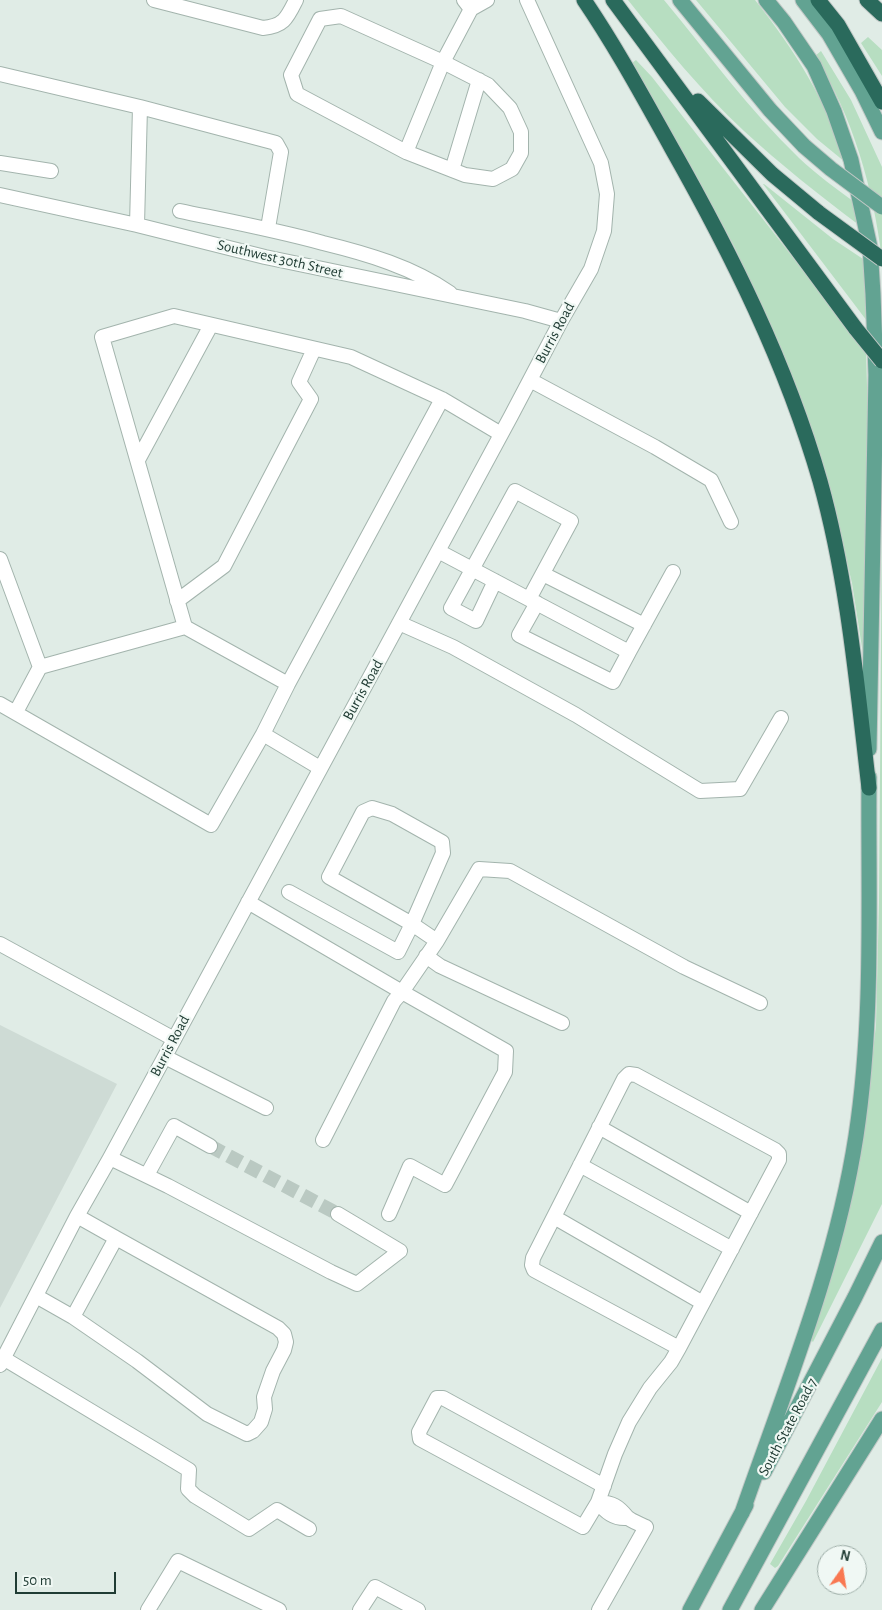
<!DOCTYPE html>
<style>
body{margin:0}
#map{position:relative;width:882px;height:1610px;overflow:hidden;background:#e0ece6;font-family:"Alegreya Sans",sans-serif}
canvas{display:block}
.north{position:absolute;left:817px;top:1545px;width:50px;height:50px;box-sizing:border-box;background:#f0f8f4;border:1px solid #9dada7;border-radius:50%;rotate:13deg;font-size:14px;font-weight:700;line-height:20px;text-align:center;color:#203c34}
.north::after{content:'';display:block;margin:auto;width:18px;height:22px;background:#f97851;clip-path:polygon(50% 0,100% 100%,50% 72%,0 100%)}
.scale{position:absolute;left:15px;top:1572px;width:101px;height:22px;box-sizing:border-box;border:2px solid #203c34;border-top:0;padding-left:6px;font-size:15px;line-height:18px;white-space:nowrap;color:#203c34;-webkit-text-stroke:4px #f0f8f4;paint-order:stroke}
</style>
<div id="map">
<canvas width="882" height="1610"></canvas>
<div class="north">N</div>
<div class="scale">50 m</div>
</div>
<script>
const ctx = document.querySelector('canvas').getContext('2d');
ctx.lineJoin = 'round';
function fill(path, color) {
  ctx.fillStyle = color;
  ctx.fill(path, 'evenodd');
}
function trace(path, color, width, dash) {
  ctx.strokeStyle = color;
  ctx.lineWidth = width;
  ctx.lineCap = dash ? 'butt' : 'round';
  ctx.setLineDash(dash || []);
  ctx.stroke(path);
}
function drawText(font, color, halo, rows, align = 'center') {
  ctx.font = font + ' "Alegreya Sans",sans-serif';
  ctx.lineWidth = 4.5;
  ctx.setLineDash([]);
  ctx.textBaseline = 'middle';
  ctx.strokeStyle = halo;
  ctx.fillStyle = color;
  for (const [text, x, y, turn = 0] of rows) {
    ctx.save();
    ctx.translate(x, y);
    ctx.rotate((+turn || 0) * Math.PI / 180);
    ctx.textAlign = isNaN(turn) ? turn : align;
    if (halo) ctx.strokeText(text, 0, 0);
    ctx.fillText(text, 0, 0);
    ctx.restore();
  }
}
fill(new Path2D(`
 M 0,1025 L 117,1084 L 0,1308 Z`), '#cedbd5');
fill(new Path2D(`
 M 628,0 L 664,0 C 708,53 749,110 799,158 C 816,174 836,189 856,203 L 859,225 C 819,195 780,164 744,131 C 701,91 664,45 628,0 Z
 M 696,0 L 755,0 C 794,49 827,101 845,162 L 817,139 L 785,107 Z
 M 868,37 L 882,50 L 882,76 L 861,43 Z
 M 821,51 L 851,100 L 882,167 L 882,259 C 873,187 853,117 815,56 Z
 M 636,60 L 652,77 L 698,136 L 866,351 L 869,457 L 868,654 L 863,654 L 852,583 L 829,488 L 763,311 L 735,248 L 696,175 L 632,63 Z
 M 763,184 L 764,184 L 833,239 L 866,261 L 867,321 Z
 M 882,522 L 882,1204 L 813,1342 L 810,1339 L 851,1195 L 863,1138 L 876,1025 L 879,903 Z
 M 882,1358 L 882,1402 L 778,1566 L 775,1568 L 770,1564 L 806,1501 Z`), '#b7dec1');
trace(new Path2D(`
 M 210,1146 L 338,1214`), '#bac9c2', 14, [14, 7]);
const minor = new Path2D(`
 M 154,0 L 263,28 C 284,26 287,18 296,0
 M 464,0 L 471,9 L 487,0
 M 0,74 L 140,107 L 137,225
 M 140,107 L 276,143 L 281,152 L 268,228
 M 406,152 L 465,175 L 493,179 L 512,169 L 521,153 L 521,132 L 510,108 L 488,85 L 443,62 L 341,16 L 320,19 L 291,75 L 297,94 L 406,152 L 443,62 L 471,9
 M 0,163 L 51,171
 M 452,170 L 479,80
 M 0,195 L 137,225 L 265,257 L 525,311 L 561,321
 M 180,211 C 228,221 276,230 323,243 C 368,254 412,267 450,293
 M 530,380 L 655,447 L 711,480 L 731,522
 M 138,460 L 211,325
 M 438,551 L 629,652 L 673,572
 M 0,559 L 40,667 L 185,627
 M 543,574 L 644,625
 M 495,581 L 476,621 L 451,608 L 515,491 L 571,521 L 529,599
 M 177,601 L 224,566 L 311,399 L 299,382 L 314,349
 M 537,603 L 519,635 L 613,682 L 629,652
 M 399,623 L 453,647 L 576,715 L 700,791 L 740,789 L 781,718
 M 288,684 L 185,627 L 102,337 L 174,316 L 351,357 L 442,399
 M 0,704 L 211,825 L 263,734
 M 16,712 L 40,667
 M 320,768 L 263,734 L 288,684 L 442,399 L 501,434
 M 289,892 L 398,952 L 412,924 L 443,853 L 442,842 L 392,814 L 372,808 L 363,812 L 329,877 L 412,924 L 437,941
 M 248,902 L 402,992 L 506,1051 L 505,1072 L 445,1185 L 410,1166 L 389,1214
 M 0,944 L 174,1039
 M 426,956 L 440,966 L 562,1023
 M 165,1057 L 266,1108
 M 599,1127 L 751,1213
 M 323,1140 L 394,1001 L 402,992 L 437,941 L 479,869 L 510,871 L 684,967 L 760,1003
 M 110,1158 L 168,1186 L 331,1272 L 357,1284 L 400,1251 L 338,1214
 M 580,1165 L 732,1249
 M 147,1175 L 174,1126 L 210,1146
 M 554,1217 L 703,1303
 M 36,1296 L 73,1317 L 116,1238 L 77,1216
 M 73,1317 L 137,1361 L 207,1414 L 247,1434 L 253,1431 L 261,1422 L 265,1409 L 264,1397 L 273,1371 L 284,1350 L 286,1342 L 284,1334 L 278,1328 L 116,1238
 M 3,1358 L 189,1470 L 188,1489 L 195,1496 L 249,1529 L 277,1510 L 309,1529
 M 0,1365 L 77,1216 L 110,1158 L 511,416 L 561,321 L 591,269 L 604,231 L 607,194 L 601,163 L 527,0
 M 604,1486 L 443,1398 L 437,1398 L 419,1432 L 420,1439 L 583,1527 L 598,1502 L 615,1454 L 629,1422 L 650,1388 L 671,1362 L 679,1348 L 779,1160 L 779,1154 L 775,1150 L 636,1075 L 629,1074 L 624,1079 L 533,1258 L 532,1265 L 534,1270 L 679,1348
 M 148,1610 L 178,1561 L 279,1610
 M 360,1610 L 375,1587 L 418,1610
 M 599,1610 L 646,1527 C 640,1524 631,1521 627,1517 C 618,1506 613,1503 598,1502 C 605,1512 615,1519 627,1518`);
const major = new Path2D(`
 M 680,0 L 770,110 L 804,146
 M 766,0 L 784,22 L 814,66 L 834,111 L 851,160 L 870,247 L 873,294 L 876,375 L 869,749
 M 803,0 L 829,34 L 862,91 L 882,132
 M 764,1472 L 855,1297 L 882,1242
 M 742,1513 C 785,1389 836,1266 856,1136 C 874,1018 868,897 869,777
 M 690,1610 L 746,1505
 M 730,1610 L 882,1330
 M 762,1610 L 882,1419`);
const highway = new Path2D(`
 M 584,0 C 616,47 643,97 671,147 C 731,253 786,363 820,481 C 848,581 857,686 869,788
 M 613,0 L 856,329
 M 818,0 L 838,25 L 882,102
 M 867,0 L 882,14
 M 698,101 L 772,174 L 819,213`);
trace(minor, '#a3b4ad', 16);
trace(major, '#c1c8c6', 17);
trace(highway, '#c1c8c6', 17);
trace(minor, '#fff', 14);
trace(major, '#62a392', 15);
trace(highway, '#2a6a5c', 15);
const majorBridge = new Path2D(`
 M 804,146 L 831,169 L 882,207`);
const highwayBridge = new Path2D(`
 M 819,213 L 882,259
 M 856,329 L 882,361`);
trace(majorBridge, '#c1c8c6', 17, []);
trace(highwayBridge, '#c1c8c6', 17, []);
trace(majorBridge, '#62a392', 15);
trace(highwayBridge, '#2a6a5c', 15);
drawText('15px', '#203c34', '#f0f8f4', [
 ["Southwest 30th Street",280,259,13],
 ["Burris Road",555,333,-62],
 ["Burris Road",363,690,-61],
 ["Burris Road",170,1046,-62],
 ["South State Road 7",788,1427,-62]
]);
</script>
